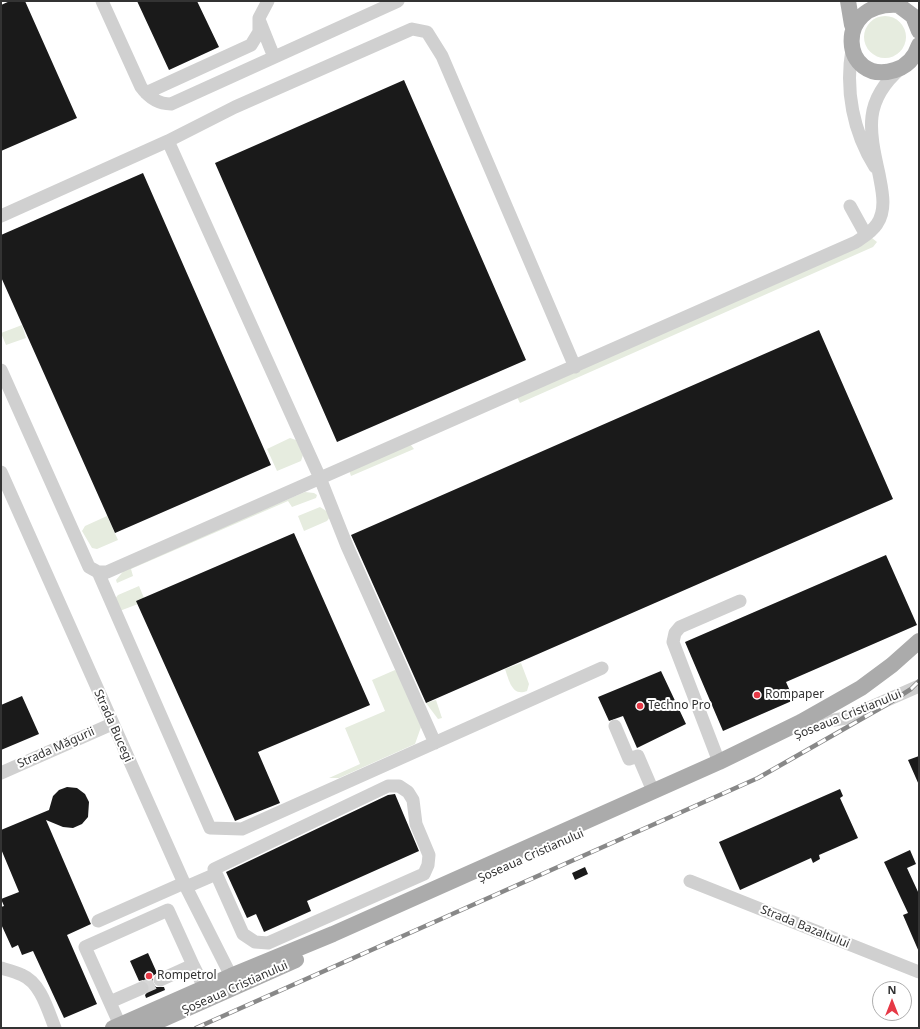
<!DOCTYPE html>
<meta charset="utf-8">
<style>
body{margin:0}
#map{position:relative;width:920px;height:1029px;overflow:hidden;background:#fff;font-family:"Noto Sans",sans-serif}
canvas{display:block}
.frame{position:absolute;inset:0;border:2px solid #333;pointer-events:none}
.north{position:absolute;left:872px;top:981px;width:40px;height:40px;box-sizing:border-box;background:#fff;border:1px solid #adadad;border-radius:50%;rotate:0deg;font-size:11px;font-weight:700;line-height:16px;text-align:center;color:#333}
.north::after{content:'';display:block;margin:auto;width:14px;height:18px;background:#e63946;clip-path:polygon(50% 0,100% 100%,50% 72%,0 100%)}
</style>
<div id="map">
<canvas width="920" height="1029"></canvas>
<div class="frame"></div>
<div class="north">N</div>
</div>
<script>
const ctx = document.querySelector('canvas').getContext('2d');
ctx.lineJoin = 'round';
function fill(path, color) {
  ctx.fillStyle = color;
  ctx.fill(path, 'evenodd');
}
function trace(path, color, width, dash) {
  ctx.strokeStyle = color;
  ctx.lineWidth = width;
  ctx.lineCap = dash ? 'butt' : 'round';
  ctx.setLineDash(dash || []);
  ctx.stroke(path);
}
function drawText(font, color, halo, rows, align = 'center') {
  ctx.font = font + ' "Noto Sans",sans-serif';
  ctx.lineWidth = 4;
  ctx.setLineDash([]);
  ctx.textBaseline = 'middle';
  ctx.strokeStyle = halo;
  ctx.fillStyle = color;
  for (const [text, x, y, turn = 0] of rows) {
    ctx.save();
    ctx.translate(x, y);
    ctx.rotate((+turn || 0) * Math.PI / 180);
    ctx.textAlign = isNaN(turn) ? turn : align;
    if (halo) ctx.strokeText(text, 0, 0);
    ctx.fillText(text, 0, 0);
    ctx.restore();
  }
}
fill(new Path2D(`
 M864 37a21 21 0 1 1 42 0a21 21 0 1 1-42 0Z
 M 872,238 L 877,242 L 873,247 L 520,403 L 516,395 Z
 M 22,325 L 26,338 L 6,345 L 1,333 Z
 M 290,438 L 296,440 L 303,455 L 301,461 L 277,471 L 267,449 Z
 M 410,444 L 414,449 L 351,476 L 349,470 Z
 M 305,492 L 314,493 L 317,495 L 316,498 L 292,507 L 288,501 L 131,569 L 133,576 L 117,583 L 116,580 L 126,568 Z
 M 320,507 L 328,512 L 330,517 L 327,521 L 304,531 L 298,516 Z
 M 107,516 L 118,540 L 97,549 L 92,548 L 82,531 L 85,526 Z
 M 139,586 L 144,598 L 138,604 L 117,612 L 114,600 L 118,595 Z
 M 521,663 L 529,684 L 527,691 C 512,697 509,680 505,669 Z
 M 395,670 L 398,673 L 421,727 L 415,744 L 339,778 L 329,778 L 360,764 L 345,728 L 385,711 L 372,680 Z
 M 436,700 L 442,718 L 438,719 L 426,703 Z`), '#e6ecdf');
fill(new Path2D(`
 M 10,1 L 25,1 L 77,118 L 1,151 L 1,5 Z
 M 137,1 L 197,1 L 219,47 L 169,70 Z
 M 404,80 L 526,360 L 337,442 L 215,163 Z
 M 143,173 L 271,465 L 115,533 L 1,277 L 1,235 Z
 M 819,330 L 893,499 L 426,703 L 351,535 Z
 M 294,533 L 370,705 L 258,752 L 280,803 L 235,821 L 136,601 Z
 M 886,555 L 917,625 L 786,682 L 794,700 L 723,731 L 685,642 Z
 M 661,671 L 686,724 L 637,748 L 623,716 L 609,721 L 598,697 Z
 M 22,696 L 39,734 L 1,750 L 1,705 Z
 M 919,756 L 919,785 L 908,760 Z
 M 67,787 L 77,788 L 85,794 L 89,802 L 88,817 L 82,824 L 73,828 L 63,827 L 46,820 L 90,922 L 91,924 L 67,935 L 97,1004 L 64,1018 L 33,951 L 22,955 L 18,945 L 12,948 L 1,924 L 1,907 L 4,906 L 1,899 L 19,892 L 1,849 L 1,830 L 49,810 L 53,796 L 59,790 Z
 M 840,789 L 843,796 L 840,798 L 858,838 L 819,855 L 820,859 L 813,863 L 811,858 L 740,890 L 719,842 Z
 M 395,794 L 419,851 L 307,901 L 311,911 L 264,932 L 256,914 L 247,918 L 226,872 L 388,795 Z
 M 910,850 L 916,864 L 907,868 L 919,894 L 919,952 L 903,915 L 908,913 L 884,862 Z
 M 585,867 L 588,874 L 575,880 L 572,873 Z
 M 148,953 L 157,973 L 153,976 L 153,983 L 156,987 L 164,987 L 165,990 L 146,998 L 145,995 L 150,989 L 149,984 L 143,980 L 139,981 L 130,961 Z`), '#1a1a1a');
trace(new Path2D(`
 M 142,988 L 160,980`), '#d6d6d6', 13, [13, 6]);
trace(new Path2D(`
 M 102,1 L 141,87 C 149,98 158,104 171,104 L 398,1
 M 260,22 L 274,57
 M 852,49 C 845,90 853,132 875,167
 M 146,93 L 251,45 L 259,32 L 259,18 L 268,1
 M 168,141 L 235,107 L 412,29 L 427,32 L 442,56 L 575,367
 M 850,206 L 866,235
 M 1,216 L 168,141 L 320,478 L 347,546 L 435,743
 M 1,370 L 89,567 L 98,572 L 107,572 L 856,242 C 863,237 872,232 877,224 C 887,209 882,190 879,174 C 869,129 863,101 901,68
 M 1,472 L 184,883 L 231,976
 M 98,572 L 210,828 L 242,829 L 602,668
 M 823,722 L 846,718 L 919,686
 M 615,726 L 629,759 L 638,756 L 653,791
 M 719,762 L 673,642 L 675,633 L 680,627 L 740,601
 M 1,773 L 112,724
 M 388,786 L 399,786 L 408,792 L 413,800 L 416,824 L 429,855 L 428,865 L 424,874 L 268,943 L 255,942 L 243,934 L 214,869 Z
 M 690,881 L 919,972
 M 186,887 L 216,874
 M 98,921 L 184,883
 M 1,968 C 8,970 16,972 22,975 C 41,983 48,1011 55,1028
 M 160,980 L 193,965 L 204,987
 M 110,1002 L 142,988
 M 120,1025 L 85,947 L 168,910 L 193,965`), '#d0d0d0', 13);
trace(new Path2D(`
 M 848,1 L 852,25
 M 893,1 L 913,16 L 919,31
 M 899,5 C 832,0 841,87 895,70 C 908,66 915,57 919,45
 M 113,1028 L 231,976 L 333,934 L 719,762 L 801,722 L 861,688 L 892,665 L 919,641
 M 143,1028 L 296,960`), '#ababab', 16);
const rail = new Path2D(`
 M 196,1028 L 758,778 L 886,705 L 911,689 L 919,681`);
trace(rail, '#888', 4.5);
trace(rail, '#fff', 3, [9]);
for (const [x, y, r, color] of [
 [757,695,4,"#e63946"],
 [640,706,4,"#e63946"],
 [149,976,4,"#e63946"]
]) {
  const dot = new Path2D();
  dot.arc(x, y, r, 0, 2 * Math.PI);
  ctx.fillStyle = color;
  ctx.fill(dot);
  trace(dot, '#fff', 1.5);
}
drawText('12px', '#333', '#fff', [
 ["Rompaper",765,695],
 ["Techno Pro",648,706],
 ["Rompetrol",157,976]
], 'left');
drawText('12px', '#333', '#fff', [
 ["Șoseaua Cristianului",848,715,-22],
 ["Strada Bucegi",113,726,66],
 ["Strada Măgurii",56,748,-24],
 ["Șoseaua Cristianului",531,856,-24],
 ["Strada Bazaltului",805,927,22],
 ["Șoseaua Cristianului",235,988,-24]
]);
</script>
